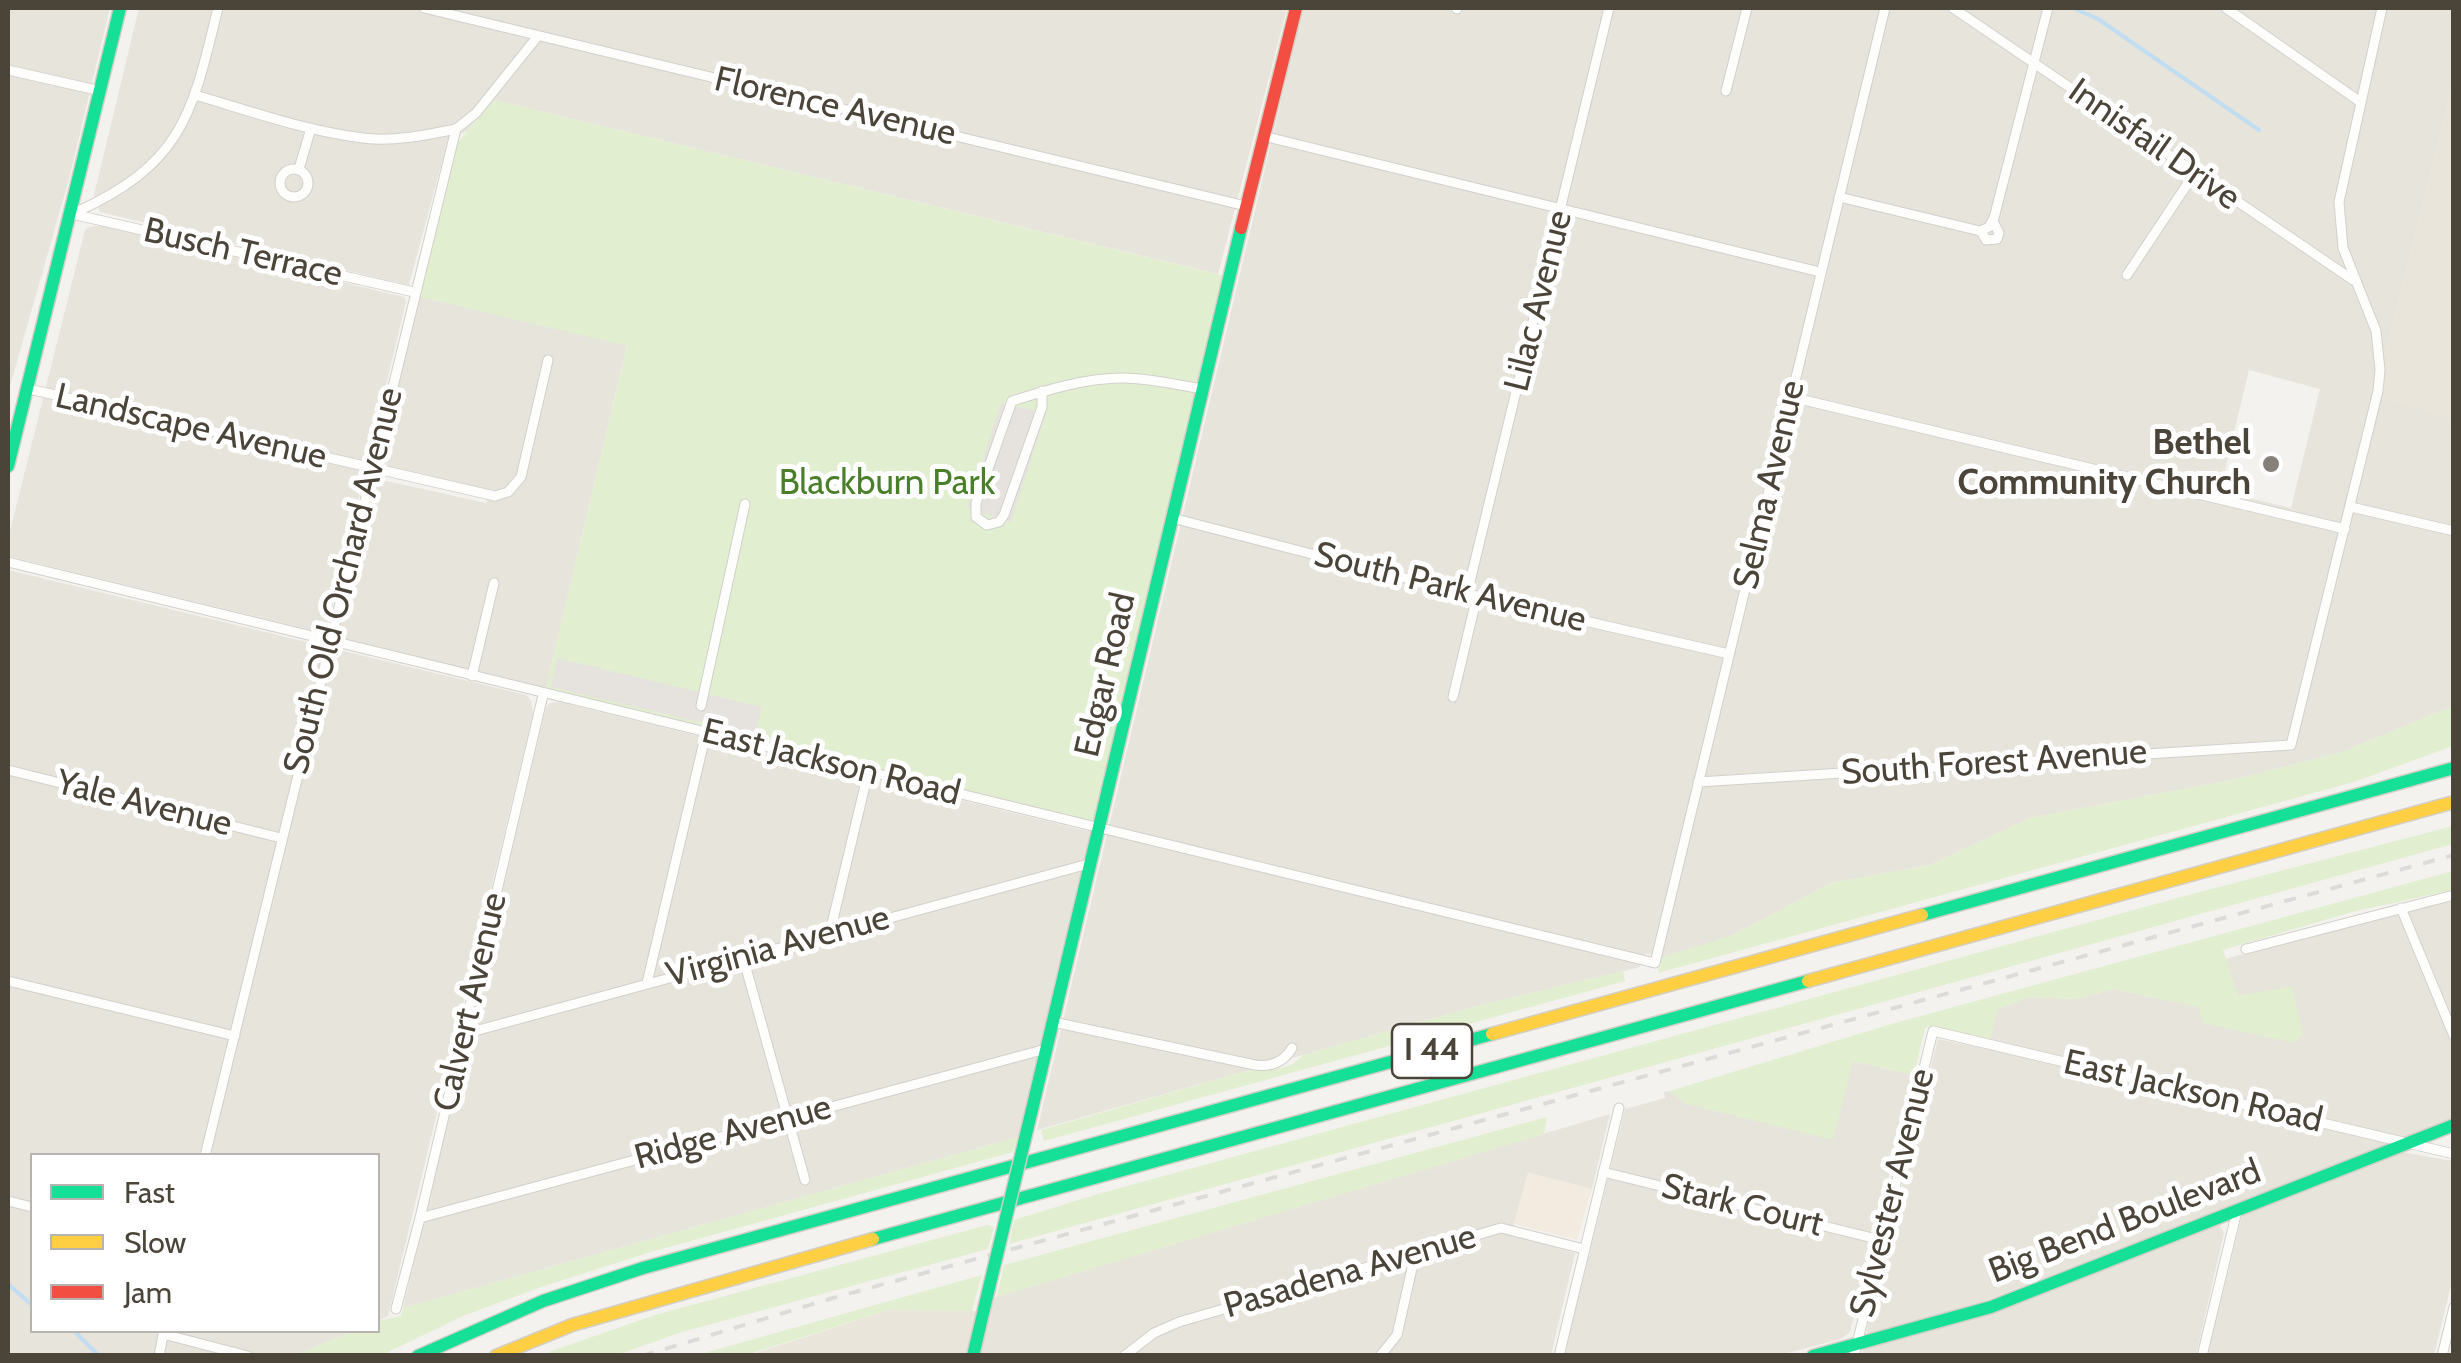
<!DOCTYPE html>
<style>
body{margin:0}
#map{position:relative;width:2461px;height:1363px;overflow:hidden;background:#f4f2ee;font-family:Cabin,sans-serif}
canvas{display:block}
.frame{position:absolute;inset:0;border:10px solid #4b4439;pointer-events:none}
.legend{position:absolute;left:30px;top:1153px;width:350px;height:180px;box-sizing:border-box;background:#fff;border:2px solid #b7b4b0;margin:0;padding:12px 18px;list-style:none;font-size:30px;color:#4b4439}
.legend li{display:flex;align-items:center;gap:20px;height:50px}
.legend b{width:50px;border:2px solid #b7b4b0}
</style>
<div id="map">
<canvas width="2461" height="1363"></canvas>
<div class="frame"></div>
<ul class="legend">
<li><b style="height:12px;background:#16e098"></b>Fast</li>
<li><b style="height:12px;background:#ffcf43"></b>Slow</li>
<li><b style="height:12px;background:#f24e42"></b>Jam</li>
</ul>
</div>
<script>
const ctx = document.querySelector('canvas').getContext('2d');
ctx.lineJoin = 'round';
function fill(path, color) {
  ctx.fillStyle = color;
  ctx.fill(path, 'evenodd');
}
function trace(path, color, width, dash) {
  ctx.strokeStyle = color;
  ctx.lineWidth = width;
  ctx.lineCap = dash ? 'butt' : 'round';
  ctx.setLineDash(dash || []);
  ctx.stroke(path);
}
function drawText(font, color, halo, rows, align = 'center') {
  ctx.font = font + ' Cabin,sans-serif';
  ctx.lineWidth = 10;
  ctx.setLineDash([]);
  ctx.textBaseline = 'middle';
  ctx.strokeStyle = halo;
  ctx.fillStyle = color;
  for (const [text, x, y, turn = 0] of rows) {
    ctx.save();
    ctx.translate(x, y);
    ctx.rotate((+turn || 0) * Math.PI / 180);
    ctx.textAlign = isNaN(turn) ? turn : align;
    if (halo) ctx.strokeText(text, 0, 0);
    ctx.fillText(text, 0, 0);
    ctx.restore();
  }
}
fill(new Path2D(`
 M 8,8 L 110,8 L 69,179 L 8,393 Z
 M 139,8 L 1287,8 L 1218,274 L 494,100 L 467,131 L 448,139 L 409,285 L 100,212 L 94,195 Z
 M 1303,8 L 2453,8 L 2453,83 L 2385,355 L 2383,399 L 2453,418 L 2453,706 L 2342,752 L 2237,779 L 2030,818 L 1930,865 L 1831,883 L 1733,935 L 1666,958 L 1646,953 L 1640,967 L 1477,1006 L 1037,1130 ZM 2249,370 L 2320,389 L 2291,508 L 2220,491 Z
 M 103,225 L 404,297 L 406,302 L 327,629 L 323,633 L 8,556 L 8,539 L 85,230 L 89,227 Z
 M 417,296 L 627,345 L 545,692 L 340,639 L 337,633 L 376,483 L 382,480 L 486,503 L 488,490 L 389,467 L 382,461 L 380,454 Z
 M 8,570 L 526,695 L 531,700 L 533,714 L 388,1316 L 378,1321 L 378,1156 L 32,1156 L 32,1330 L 354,1331 L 295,1355 L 8,1355 Z
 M 559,702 L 1091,832 L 1091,843 L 1018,1137 L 403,1308 L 546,707 L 550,703 Z
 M 2453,899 L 2453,1119 L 1984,1301 L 1870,1334 L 1866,1331 L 1938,1039 L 1987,1049 L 1997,1009 L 2029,997 L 2077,999 L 2113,989 L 2200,1007 L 2238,996 L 2225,959 Z
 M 1853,1061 L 1914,1075 L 1850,1332 L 1841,1339 L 1780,1355 L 1564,1356 L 1625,1109 L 1665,1098 L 1664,1092 L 1670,1091 L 1687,1104 Z
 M 1610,1114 L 1592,1189 L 1528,1173 L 1511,1234 L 1575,1253 L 1551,1355 L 979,1356 L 993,1298 Z
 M 2402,1152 L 2453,1161 L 2453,1277 L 2434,1355 L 2207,1356 L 2242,1216 Z
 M 2215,1226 L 2220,1226 L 2224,1233 L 2196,1355 L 1861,1356 L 1864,1348 L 2014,1305 Z`), '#e7e4dc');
fill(new Path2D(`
 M 1528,1173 L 1592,1189 L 1577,1240 L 1514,1224 Z`), '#f3ebdf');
fill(new Path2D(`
 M 2453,83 L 2453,418 L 2382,400 L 2385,355 Z
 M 889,1310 L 977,1311 L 966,1355 L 746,1356 Z`), '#eae5da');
fill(new Path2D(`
 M 494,100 L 1225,276 L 1099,824 L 545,692 L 627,346 L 417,296 L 458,142 Z
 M 2453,706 L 2453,746 L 2354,782 L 1658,973 L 1662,957 L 1733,935 L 1831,883 L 1930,865 L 2030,818 L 2237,779 L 2342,752 Z
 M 2453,826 L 2453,844 L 1009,1244 L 1014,1220 L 1098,1194 L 2192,894 Z
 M 2453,871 L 2453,890 L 2352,912 L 2223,950 L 2238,996 L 2292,986 L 2303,1033 L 2295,1043 L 2203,1023 L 2199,1007 L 2113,989 L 2077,999 L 2029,997 L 1998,1009 L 1990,1039 L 1929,1026 L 1925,1028 L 1914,1075 L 1853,1061 L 1833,1140 L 1687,1104 L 1670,1091 L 1895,1023 Z
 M 1623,971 L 1625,981 L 1044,1141 L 1041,1130 L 1257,1068 C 1276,1069 1289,1071 1303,1055 L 1477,1006 Z
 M 1547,1117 L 1544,1134 L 997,1297 L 1004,1265 Z
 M 1018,1137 L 1013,1152 L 651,1252 L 544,1286 L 463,1316 L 382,1355 L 295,1355 L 354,1331 L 378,1330 L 378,1321 L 401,1316 L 403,1308 Z
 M 987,1225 L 994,1227 L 988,1249 L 682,1332 L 617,1355 L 540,1355 L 655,1315 Z
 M 982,1275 L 972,1311 L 889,1310 L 746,1355 L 697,1355 Z`), '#e1eecf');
fill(new Path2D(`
 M 1001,403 L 1046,413 L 1011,522 L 967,508 Z
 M 557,658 L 762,707 L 755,735 L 551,687 Z`), '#e6e3df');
trace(new Path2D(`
 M 2073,8 L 2098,19 L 2259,130
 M 8,1284 L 32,1305
 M 73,1330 L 98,1355`), '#c0ddf1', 4);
const street = new Path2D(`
 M 424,8 L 1246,206
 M 1456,8 L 1457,9
 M 1953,8 L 2353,280
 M 2226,8 L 2359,101
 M 8,70 L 101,91
 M 1726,91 L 1747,8
 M 195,95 C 250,111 306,131 363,138 C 392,142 427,135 456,129
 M 1263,136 L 1820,272
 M280 183a14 14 0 1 1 28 0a14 14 0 1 1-28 0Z
 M 299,169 L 311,128
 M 1839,197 L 1980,231 L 1989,227 L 1994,218 L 2048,8
 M 74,213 C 183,164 192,115 218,8
 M 72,214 L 414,292
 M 1981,231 L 1986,240 L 1997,239 L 1999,233 L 1993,221
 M 2127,275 L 2194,174
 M 29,389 L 495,496 L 508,492 L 521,477 L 548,360
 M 1042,391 L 1042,407 L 1004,515 L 999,522 L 987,525 L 976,517 L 976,503 L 1012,401 C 1047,390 1085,378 1123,378 C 1149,378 1177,385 1203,389
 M 1791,397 L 2345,529
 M 2351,507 L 2454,531
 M 1172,518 L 1467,594 L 1729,654
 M 8,562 L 1655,963 L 1885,8
 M 1467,594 L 1609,8
 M 472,676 L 494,583
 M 1453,697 L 1477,596
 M 701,706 L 745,504
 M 8,770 L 281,838
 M 1698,782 L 2291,745 L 2378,391 L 2380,370 L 2376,331 L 2343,248 L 2339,202 L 2382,8
 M 2401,908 L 2454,1036
 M 830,932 L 868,773
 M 2246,949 L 2454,895
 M 743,957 L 805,1180
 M 8,981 L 235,1036
 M 647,983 L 706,733
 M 1053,1022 L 1255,1065 C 1271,1067 1284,1062 1292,1048
 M 464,1034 L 1092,863
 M 205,1156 L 456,129 L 476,113 L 538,36
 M 1603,1172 L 1881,1240
 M 8,1201 L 32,1207
 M 420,1218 L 1046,1049
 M 396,1309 L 420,1218 L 543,695
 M 163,1334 L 248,1356
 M 159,1356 L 164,1330
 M 1124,1356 L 1154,1333 L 1179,1322 L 1501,1228 L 1584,1249
 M 1380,1356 L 1397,1335 L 1415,1255
 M 1559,1356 L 1619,1108
 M 1854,1356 L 1933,1031 L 2454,1154
 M 2202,1356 L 2237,1211
 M 2442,1356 L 2454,1307`);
const fast = new Path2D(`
 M 8,466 L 120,8
 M 1922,915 L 2454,768
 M 1030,1118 L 1241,228
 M 873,1239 L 1808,981
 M 418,1356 L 543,1301 L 643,1268 L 1492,1034
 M 973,1356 L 988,1292
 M 1813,1356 L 1991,1307 L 2454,1125`);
const slow = new Path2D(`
 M 1808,981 L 2454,802
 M 1492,1034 L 1922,915
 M 496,1356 L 572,1325 L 873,1239`);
const jam = new Path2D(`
 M 1241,228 L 1296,8`);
trace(street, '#d2d0cb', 11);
trace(fast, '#d3cfc5', 15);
trace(slow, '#d3cfc5', 15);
trace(jam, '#d3cfc5', 15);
trace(street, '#fdfdfc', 9);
trace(fast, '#16e098', 12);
trace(slow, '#ffcf43', 12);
trace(jam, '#f24e42', 12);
trace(new Path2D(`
 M 642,1356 L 833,1298 L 2454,855`), '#dbdbda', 4, [12, 12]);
const fastBridge = new Path2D(`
 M 988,1292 L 1030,1118`);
trace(fastBridge, '#d3cfc5', 15, []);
trace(fastBridge, '#16e098', 12);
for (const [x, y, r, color] of [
 [2271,464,10,"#868178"]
]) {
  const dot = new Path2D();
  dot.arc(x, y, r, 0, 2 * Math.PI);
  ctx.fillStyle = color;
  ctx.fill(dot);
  trace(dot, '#fff', 4);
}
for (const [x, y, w] of [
 [1432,1051,80]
]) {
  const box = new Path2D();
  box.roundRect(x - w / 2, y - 27, w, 54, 8);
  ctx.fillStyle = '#fff';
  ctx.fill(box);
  trace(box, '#4b4439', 2.5);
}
drawText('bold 32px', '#4b4439', null, [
 ["I 44",1432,1051]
]);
drawText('35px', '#4b4439', '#fff', [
 ["Florence Avenue",835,107,13],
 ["Innisfail Drive",2154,145,35],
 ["Busch Terrace",243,253,13],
 ["Lilac Avenue",1539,301,-76],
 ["Landscape Avenue",191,427,13],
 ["Selma Avenue",1770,485,-77],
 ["South Old Orchard Avenue",344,581,-76],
 ["South Park Avenue",1450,588,14],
 ["Edgar Road",1106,675,-77],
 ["East Jackson Road",831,763,14],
 ["South Forest Avenue",1994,763,-4],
 ["Yale Avenue",144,804,14],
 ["Virginia Avenue",778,947,-15],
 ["Calvert Avenue",471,1002,-77],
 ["East Jackson Road",2193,1092,13],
 ["Ridge Avenue",733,1133,-15],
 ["Sylvester Avenue",1893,1193,-76],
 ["Stark Court",1742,1206,14],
 ["Big Bend Boulevard",2125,1222,-21],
 ["Pasadena Avenue",1350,1272,-16]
]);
drawText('bold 35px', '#4b4439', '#fff', [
 ["Bethel",2251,444],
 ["Community Church",2251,484]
], 'right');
drawText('35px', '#4a7f2a', '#fff', [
 ["Blackburn Park",887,484]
]);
</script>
